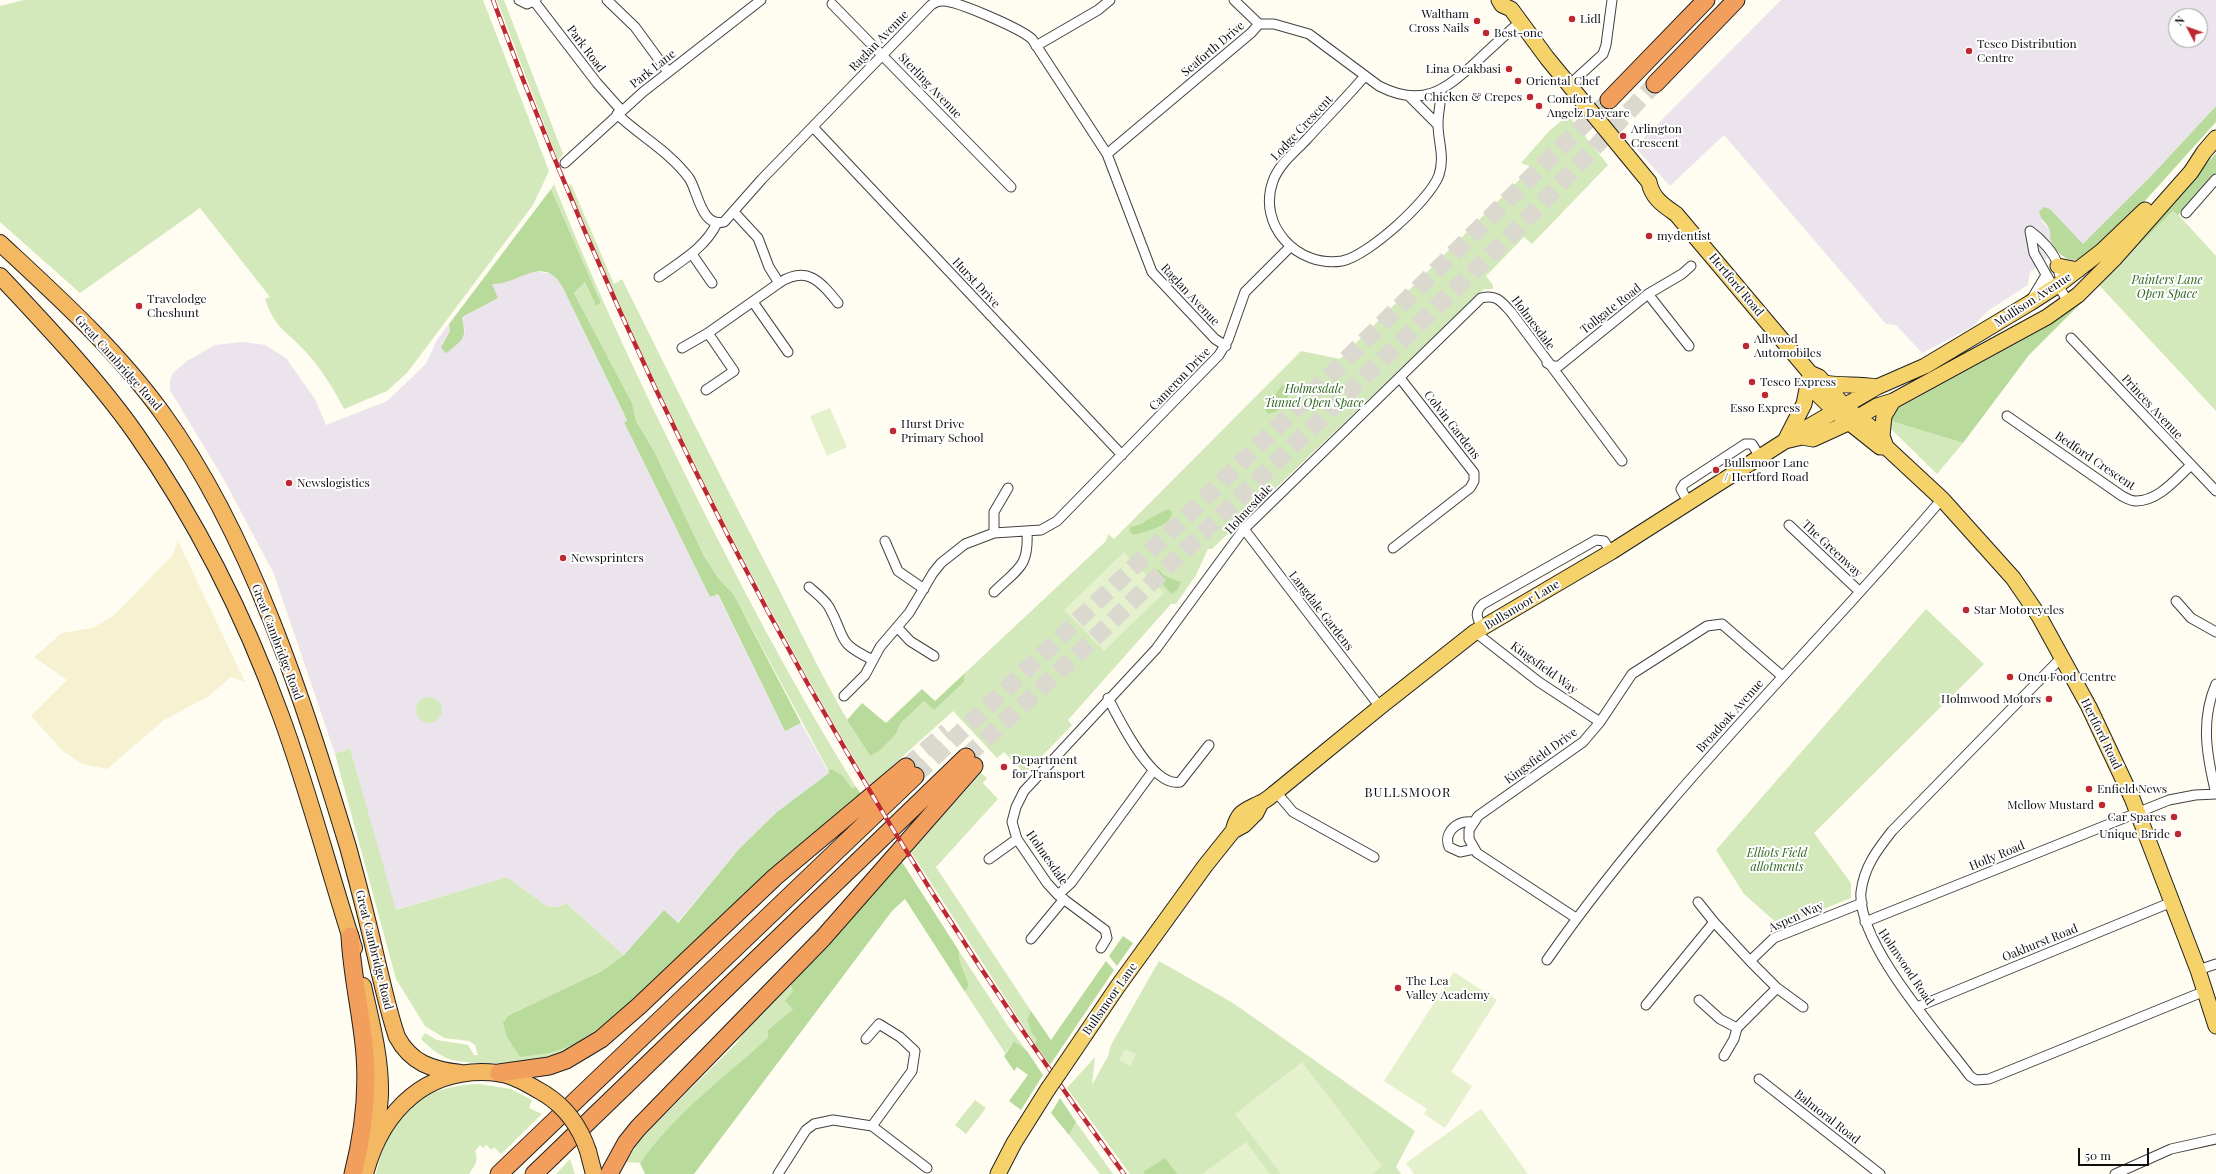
<!DOCTYPE html>
<style>
body{margin:0}
#map{position:relative;width:2216px;height:1174px;overflow:hidden;background:#fffcf1;font-family:"Playfair Display",serif}
canvas{display:block}
.north{position:absolute;left:2168px;top:8px;width:40px;height:40px;box-sizing:border-box;background:#fff;border:1px solid #9f9f9f;border-radius:50%;rotate:311deg;font-size:11px;font-weight:700;line-height:16px;text-align:center;color:#0f0f0f}
.north::after{content:'';display:block;margin:auto;width:14px;height:18px;background:#be2832;clip-path:polygon(50% 0,100% 100%,50% 72%,0 100%)}
.scale{position:absolute;left:2078px;top:1148px;width:71px;height:18px;box-sizing:border-box;border:2px solid #0f0f0f;border-top:0;padding-left:5px;font-size:12px;line-height:14px;white-space:nowrap;color:#0f0f0f;-webkit-text-stroke:3px #fff;paint-order:stroke}
</style>
<div id="map">
<canvas width="2216" height="1174"></canvas>
<div class="north">N</div>
<div class="scale">50 m</div>
</div>
<script>
const ctx = document.querySelector('canvas').getContext('2d');
ctx.lineJoin = 'round';
function fill(path, color) {
  ctx.fillStyle = color;
  ctx.fill(path, 'evenodd');
}
function trace(path, color, width, dash) {
  ctx.strokeStyle = color;
  ctx.lineWidth = width;
  ctx.lineCap = dash ? 'butt' : 'round';
  ctx.setLineDash(dash || []);
  ctx.stroke(path);
}
function drawText(font, color, halo, rows, align = 'center') {
  ctx.font = font + ' "Playfair Display",serif';
  ctx.lineWidth = 4;
  ctx.setLineDash([]);
  ctx.textBaseline = 'middle';
  ctx.strokeStyle = halo;
  ctx.fillStyle = color;
  for (const [text, x, y, turn = 0] of rows) {
    ctx.save();
    ctx.translate(x, y);
    ctx.rotate((+turn || 0) * Math.PI / 180);
    ctx.textAlign = isNaN(turn) ? turn : align;
    if (halo) ctx.strokeText(text, 0, 0);
    ctx.fillText(text, 0, 0);
    ctx.restore();
  }
}
fill(new Path2D(`
 M 1781,0 L 2216,0 L 2216,106 L 2154,173 L 2083,245 L 2050,209 L 2042,221 L 2051,231 L 2050,237 L 2058,250 L 2030,272 L 2028,285 L 1989,310 L 1972,327 L 1922,353 L 1896,325 L 1886,324 L 1724,135 L 1670,186 L 1635,147 ZM 2176,16 L 2200,16 L 2200,40 L 2176,40 Z
 M 533,271 L 552,274 L 560,282 L 627,421 L 624,422 L 710,597 L 717,593 L 785,731 L 801,723 L 829,773 L 777,812 L 739,849 L 677,923 L 664,910 L 624,955 L 566,903 L 558,907 L 547,906 L 507,877 L 395,910 L 350,748 L 335,754 L 274,574 L 223,478 L 170,390 L 170,380 L 173,373 L 187,361 L 215,345 L 243,342 L 265,345 L 286,358 L 315,399 L 326,425 L 387,401 L 426,364 L 437,340 L 449,324 L 450,331 L 441,345 L 465,332 L 462,318 L 464,316 L 498,298 L 491,284 Z`), '#ece4ed');
fill(new Path2D(`
 M 178,541 L 245,682 L 231,677 L 209,696 L 164,720 L 107,769 L 82,764 L 63,751 L 31,716 L 67,680 L 34,657 L 62,633 L 92,628 L 113,616 L 172,556 Z`), '#f5f1d1');
fill(new Path2D(`
 M 24,0 L 483,0 L 549,171 L 533,205 L 407,373 L 387,391 L 344,409 C 334,389 321,369 306,352 C 287,331 275,329 265,299 L 270,297 L 200,208 L 80,293 L 0,222 L 0,6 Z
 M 497,0 L 504,0 L 563,154 L 558,161 Z
 M 1568,115 L 1608,165 L 1532,244 L 1524,237 L 1486,276 L 1493,285 L 1493,289 L 1484,289 L 1212,549 L 1208,549 L 1196,575 L 1176,604 L 1171,604 L 1068,720 L 1072,725 L 1025,774 L 1004,752 L 997,758 L 953,711 L 870,786 C 756,593 656,396 567,186 L 571,184 L 614,284 L 622,279 C 670,376 718,472 768,568 C 801,631 830,696 870,756 L 896,734 L 901,723 L 924,701 L 934,709 L 964,682 L 965,673 L 1106,541 L 1108,534 L 1114,539 L 1301,351 L 1340,359 L 1532,167 L 1521,163 L 1549,131 Z
 M 554,184 C 593,283 638,379 685,474 C 738,581 793,686 856,787 L 852,788 L 842,775 L 832,769 L 828,770 L 734,595 L 718,578 L 704,556 L 654,451 L 636,421 L 632,403 L 574,293 L 585,282 L 596,306 L 601,303 L 551,189 Z
 M 2174,210 L 2216,256 L 2216,411 L 2099,285 Z
 M 1891,421 L 1963,443 L 1937,474 L 1888,426 Z
 M 1926,609 L 1984,664 L 1814,833 L 1851,883 L 1851,898 L 1780,926 L 1744,894 L 1716,850 Z
 M416 710a13 13 0 1 1 26 0a13 13 0 1 1-26 0Z
 M 350,748 L 396,910 L 507,877 L 547,906 L 558,907 L 566,903 L 624,955 L 602,971 L 508,1017 L 504,1023 L 507,1036 L 520,1057 L 573,1045 L 610,1021 C 594,1034 577,1047 558,1054 C 535,1063 469,1067 446,1058 C 437,1054 428,1046 421,1039 L 425,1033 L 437,1040 L 468,1045 L 474,1055 L 478,1055 L 475,1045 L 469,1041 L 444,1038 L 425,1026 L 396,979 L 335,754 Z
 M 981,773 L 987,778 L 983,783 L 998,799 L 936,867 L 1031,1011 L 1027,1019 L 1031,1032 L 1037,1040 L 1035,1044 L 911,852 Z
 M 959,951 L 1008,1026 L 1027,1051 L 1014,1041 L 1005,1053 L 965,992 L 969,985 L 960,962 Z
 M 1159,961 L 1233,1003 L 1415,1131 L 1396,1167 L 1401,1174 L 1130,1174 L 1067,1088 L 1095,1057 L 1092,1085 L 1108,1056 L 1111,1045 Z
 M 789,982 L 793,991 L 793,1009 L 768,1030 L 769,1038 C 727,1076 671,1117 640,1163 L 626,1162 L 642,1137 L 737,1043 L 751,1022 Z
 M 479,1084 L 511,1089 L 532,1100 L 529,1108 L 542,1114 L 501,1154 L 494,1147 L 492,1150 L 486,1145 L 483,1148 L 480,1145 L 475,1151 C 479,1161 475,1165 469,1174 L 376,1174 C 391,1114 415,1087 479,1084 Z
 M 975,1100 L 986,1108 L 966,1134 L 955,1125 Z
 M 1076,1122 L 1113,1174 L 1100,1174 L 1069,1135 Z
 M 570,1159 L 575,1174 L 556,1174 Z`), '#d4e9bb');
fill(new Path2D(`
 M 2216,106 L 2216,122 L 2134,213 L 2082,258 C 2068,265 2053,251 2050,237 C 2050,233 2051,234 2050,231 C 2048,223 2041,221 2039,212 L 2044,207 L 2050,209 L 2083,244 L 2154,173 Z
 M 2216,153 L 2216,173 L 2178,215 L 2173,211 L 2029,355 L 1963,443 L 1891,421 L 1893,411 L 2041,330 L 2072,306 L 2161,215 Z
 M 551,189 L 601,303 L 596,306 L 585,282 L 574,293 L 632,403 L 636,421 L 654,451 L 704,556 L 718,578 L 734,595 L 801,723 L 785,731 L 718,594 L 710,597 L 624,422 L 627,421 L 624,414 L 562,286 C 543,253 516,286 492,284 L 498,298 L 464,316 L 462,318 C 467,339 463,339 448,352 L 445,353 L 441,347 L 450,331 L 449,324 Z
 M 1282,385 L 1286,386 L 1288,397 L 1277,411 L 1268,414 L 1265,410 Z
 M 1168,509 L 1172,512 C 1171,526 1149,530 1137,534 L 1134,535 L 1130,532 L 1130,527 L 1142,524 L 1147,520 Z
 M 1158,569 L 1165,576 L 1181,582 L 1177,590 L 1171,594 L 1157,577 L 1156,572 Z
 M 965,673 L 964,682 L 934,710 L 924,701 L 901,723 L 896,734 L 879,751 L 870,756 L 847,720 L 862,703 L 886,723 L 922,689 L 935,701 Z
 M 832,769 L 842,775 L 852,788 L 856,787 L 861,794 L 751,888 L 610,1021 L 573,1045 L 549,1053 L 520,1057 L 507,1037 L 503,1023 L 508,1016 L 602,971 L 624,955 L 664,910 L 678,923 L 739,849 L 777,812 L 829,773 L 828,770 Z
 M 902,862 L 959,951 L 960,962 L 969,985 L 965,992 L 905,899 L 892,911 L 694,1174 L 645,1174 L 640,1163 C 671,1117 726,1076 768,1038 L 768,1030 L 793,1009 L 785,1001 L 793,991 L 789,982 L 836,936 Z
 M 1123,936 L 1133,943 L 1117,966 L 1109,956 Z
 M 1106,961 L 1114,970 L 1050,1065 L 1035,1044 L 1037,1040 L 1031,1032 L 1027,1019 L 1031,1011 L 1051,1040 Z
 M 1014,1041 L 1027,1051 L 1043,1075 L 1021,1110 L 1009,1101 L 1028,1075 L 1017,1067 L 1014,1071 L 1004,1056 Z
 M 1060,1098 L 1076,1122 L 1069,1135 L 1051,1113 Z
 M 1165,1158 L 1177,1174 L 1145,1174 L 1143,1172 Z`), '#b8da9a');
fill(new Path2D(`
 M 830,408 L 847,447 L 827,456 L 810,416 Z
 M 1124,552 L 1164,593 L 1104,651 L 1064,610 Z
 M 1454,972 L 1497,1000 L 1451,1072 L 1472,1086 L 1445,1128 L 1424,1114 L 1427,1109 L 1384,1081 Z
 M 1125,1049 L 1136,1054 L 1130,1066 L 1119,1060 Z
 M 1302,1062 L 1382,1166 L 1372,1174 L 1281,1174 L 1235,1114 Z
 M 1481,1109 L 1528,1174 L 1414,1174 L 1406,1163 Z
 M 1246,1142 L 1270,1174 L 1202,1174 Z`), '#e5f0cd');
trace(new Path2D(`
 M 966,757 L 1083,649 L 1517,229 L 1655,84
 M 906,767 L 947,731
 M 915,776 L 1193,510 L 1609,100`), '#dbd8cf', 17, [17, 8]);
const minor = new Path2D(`
 M 519,0 L 527,4 L 536,0
 M 607,0 L 635,27 L 668,72
 M 1234,0 L 1259,24 L 1274,24 L 1309,34 L 1379,86 C 1422,108 1444,91 1476,62 C 1491,48 1505,35 1520,22
 M 534,1 L 597,83 L 621,110
 M 832,4 L 1011,187
 M 1036,46 L 1098,10 L 1110,0
 M 1364,77 C 1346,98 1326,118 1307,139 C 1295,152 1279,164 1273,181 C 1257,225 1297,268 1342,261 C 1368,256 1430,200 1439,175 C 1445,156 1438,142 1438,124 C 1438,113 1441,102 1441,91
 M 1569,85 L 1603,54 L 1606,45 L 1612,0
 M 1410,97 L 1438,125
 M 617,114 C 640,136 670,152 689,178 C 698,191 701,228 724,222 L 762,179 L 931,5 C 934,3 938,1 942,1 C 956,0 1021,29 1032,39 L 1107,154 L 1152,272 L 1215,339 L 1226,346
 M 813,127 L 1122,455
 M 1107,154 L 1251,33 L 1259,24
 M 565,163 L 643,92 L 761,0
 M 2186,213 L 2216,179
 M 2030,231 L 2034,253 L 2051,283 L 2058,285 L 2068,302
 M 2030,231 C 2040,238 2055,253 2058,266 C 2059,271 2058,273 2061,278 L 2058,285
 M 692,254 L 712,283
 M 659,277 C 681,261 705,248 717,223
 M 779,283 C 807,265 820,281 838,303
 M 1648,294 L 1689,346
 M 2031,300 L 2046,275
 M 753,302 L 788,352
 M 2071,338 L 2216,491
 M 682,348 L 708,333 L 779,283 L 769,267 L 758,238 L 734,212
 M 1547,363 L 1553,366 L 1559,366 L 1648,294 L 1682,274 L 1691,266
 M 706,390 L 734,371 L 708,333
 M 2007,416 L 2122,496 C 2126,498 2131,501 2136,501 C 2158,501 2175,480 2190,466
 M 1688,502 L 1681,489 L 1684,484 L 1745,444 L 1752,444 L 1760,457
 M 1789,525 L 1859,591
 M 1244,529 L 1380,707
 M 994,533 L 1041,530 L 1057,521 L 1219,355 L 1228,340 L 1245,292 L 1290,247
 M 885,541 L 898,571 L 924,589
 M 1393,548 L 1470,488 L 1474,481 L 1474,473 L 1400,378
 M 809,587 C 816,593 825,600 829,607 C 847,639 835,642 873,660
 M 994,592 C 1018,568 1029,568 1027,531
 M 2176,601 L 2191,618 L 2216,632
 M 897,627 L 910,641 L 934,656
 M 1482,628 C 1477,618 1474,612 1483,604 L 1596,540 L 1604,541 L 1611,552
 M 1475,632 L 1539,682 L 1600,722
 M 2062,657 L 1892,831 C 1877,850 1864,867 1861,892 C 1857,944 1939,1034 1970,1076 L 1976,1080 L 1989,1079 L 2205,991
 M 844,696 L 865,675 L 880,647 L 909,613 L 933,573 L 941,563 L 965,544 L 994,533 L 994,512 L 1008,488
 M 1108,698 C 1119,719 1152,788 1180,782 L 1209,745
 M 1276,792 L 1293,812 L 1374,857
 M 2216,794 C 2207,757 2200,721 2216,684
 M 1472,822 C 1458,820 1443,832 1449,847 L 1460,852 L 1474,849
 M 989,859 L 1017,839
 M 1058,895 L 1071,883 L 1153,771
 M 1698,902 L 1714,922
 M 1576,918 L 1477,853 L 1469,839 L 1469,830 L 1478,816 L 1583,742 L 1600,722 L 1632,674 L 1707,626 L 1722,624 L 1782,676
 M 1865,922 L 2169,800 L 2195,795 L 2216,794
 M 1031,939 L 1064,899
 M 1101,948 L 1107,938 L 1105,930 L 1058,895 L 1047,883 L 1017,839 L 1012,822 L 1016,807 L 1024,791 L 1156,649 L 1244,529 L 1481,298 C 1496,294 1501,301 1511,312 L 1622,461
 M 1547,960 C 1663,793 1811,653 1942,499
 M 2198,970 L 2216,964
 M 1777,988 L 1803,1007
 M 1699,1000 L 1720,1019 L 1737,1028
 M 1646,1005 L 1714,922 L 1750,961 L 1774,938 L 1862,903
 M 1917,1007 L 2172,902
 M 866,1039 L 879,1024 L 900,1037 L 915,1051 L 912,1071 L 872,1126
 M 1724,1056 L 1734,1039 L 1737,1028 L 1777,988 L 1750,961
 M 1759,1079 L 1880,1174
 M 778,1174 L 806,1130 L 814,1124 L 833,1120 L 872,1126 L 927,1168
 M 2115,1174 L 2171,1149 L 2216,1139`);
const primary = new Path2D(`
 M 1499,0 L 1502,5 L 1511,9 L 1547,58 L 1649,182 C 1652,198 1663,205 1676,214 L 1810,373 L 1819,377 L 1845,407 L 1882,436 L 1886,447 L 1942,499 L 2013,578 L 2039,616 L 2089,707 L 2132,798 L 2198,970 L 2216,1026
 M 2058,266 L 2078,270
 M 1825,383 C 1842,386 1859,384 1877,387
 M 1809,386 L 1836,412 L 1880,447 L 1886,447
 M 1882,436 L 1884,416 L 1893,401
 M 1802,437 L 1808,427 L 1877,387 L 1925,366 L 2030,303 L 2058,285 L 2102,251 L 2145,210
 M 1785,441 L 1804,404 L 1809,379
 M 1233,831 C 1238,811 1244,811 1260,803 C 1266,801 1271,796 1276,792 L 1380,707 L 1475,632 L 1611,552 L 1785,441 L 1802,437 L 1813,439 L 1848,423 L 1877,406 L 1893,401 L 2047,317 L 2078,295 L 2114,259 L 2191,172 L 2204,152 L 2216,138
 M 1059,1073 L 1118,986 L 1205,866 L 1233,831 L 1244,825 L 1256,813 L 1261,803
 M 998,1174 L 1014,1143 L 1048,1089`);
const trunk = new Path2D(`
 M 0,243 C 58,297 117,350 163,414 C 252,537 304,703 348,847 C 359,887 369,926 378,966 C 384,990 389,1014 397,1037 C 411,1063 432,1070 461,1073
 M 0,276 C 46,325 98,380 136,434 C 197,521 245,617 281,716 C 309,792 329,871 354,948
 M 363,986 C 371,1022 381,1058 380,1095 C 379,1113 376,1130 373,1147
 M 588,1151 L 594,1174
 M 365,1174 C 382,1110 427,1065 498,1073 C 514,1075 531,1086 545,1094`);
const motorway = new Path2D(`
 M 1655,84 L 1736,0
 M 1609,100 L 1706,0
 M 350,936 C 352,977 362,1015 365,1055 C 368,1095 363,1135 353,1174
 M 499,1073 L 549,1066 L 566,1060 L 601,1039 L 639,1006 L 775,877 L 906,767
 M 499,1174 L 915,776
 M 534,1174 L 966,757
 M 609,1174 L 626,1143 L 638,1128 L 823,938 L 974,766`);
trace(minor, '#424242', 11);
trace(primary, '#202020', 17);
trace(trunk, '#202020', 18);
trace(motorway, '#202020', 19);
trace(minor, '#fff', 9);
trace(primary, '#f6d26a', 15);
trace(trunk, '#f4b863', 16);
trace(motorway, '#f29e5c', 17);
const rail = new Path2D(`
 M 493,0 C 649,424 857,810 1124,1174`);
trace(rail, '#be2832', 4.5);
trace(rail, '#fff', 3, [9]);
const primaryBridge = new Path2D(`
 M 1048,1089 L 1059,1073`);
const trunkBridge = new Path2D(`
 M 545,1094 C 567,1108 580,1127 588,1151`);
trace(primaryBridge, '#202020', 17, []);
trace(trunkBridge, '#202020', 18, []);
trace(primaryBridge, '#f6d26a', 15);
trace(trunkBridge, '#f4b863', 16);
for (const [x, y, r, color] of [
 [1572,19,4,"#be2832"],
 [1477,21,4,"#be2832"],
 [1486,33,4,"#be2832"],
 [1969,51,4,"#be2832"],
 [1509,69,4,"#be2832"],
 [1518,81,4,"#be2832"],
 [1530,97,4,"#be2832"],
 [1539,106,4,"#be2832"],
 [1623,136,4,"#be2832"],
 [1649,236,4,"#be2832"],
 [139,306,4,"#be2832"],
 [1746,346,4,"#be2832"],
 [1752,382,4,"#be2832"],
 [1765,395,4,"#be2832"],
 [893,431,4,"#be2832"],
 [1716,470,4,"#be2832"],
 [289,483,4,"#be2832"],
 [563,558,4,"#be2832"],
 [1966,610,4,"#be2832"],
 [2010,677,4,"#be2832"],
 [2049,699,4,"#be2832"],
 [1004,767,4,"#be2832"],
 [2089,789,4,"#be2832"],
 [2102,805,4,"#be2832"],
 [2174,817,4,"#be2832"],
 [2178,834,4,"#be2832"],
 [1398,988,4,"#be2832"]
]) {
  const dot = new Path2D();
  dot.arc(x, y, r, 0, 2 * Math.PI);
  ctx.fillStyle = color;
  ctx.fill(dot);
  trace(dot, '#fff', 1.5);
}
drawText('12px', '#0f0f0f', '#fff', [
 ["Waltham",1469,14,"right"],
 ["Cross Nails",1469,28,"right"],
 ["Lidl",1580,19],
 ["Best-one",1494,33],
 ["Tesco Distribution",1977,44],
 ["Centre",1977,58],
 ["Lina Ocakbasi",1501,69,"right"],
 ["Oriental Chef",1526,81],
 ["Chicken & Crepes",1522,97,"right"],
 ["Comfort",1547,99],
 ["Angelz Daycare",1547,113],
 ["Arlington",1631,129],
 ["Crescent",1631,143],
 ["mydentist",1657,236],
 ["Travelodge",147,299],
 ["Cheshunt",147,313],
 ["Allwood",1754,339],
 ["Automobiles",1754,353],
 ["Tesco Express",1760,382],
 ["Esso Express",1765,408,"center"],
 ["Hurst Drive",901,424],
 ["Primary School",901,438],
 ["Bullsmoor Lane",1724,463],
 ["/ Hertford Road",1724,477],
 ["Newslogistics",297,483],
 ["Newsprinters",571,558],
 ["Star Motorcycles",1974,610],
 ["Oncu Food Centre",2018,677],
 ["Holmwood Motors",2041,699,"right"],
 ["Department",1012,760],
 ["for Transport",1012,774],
 ["Enfield News",2097,789],
 ["Mellow Mustard",2094,805,"right"],
 ["Car Spares",2166,817,"right"],
 ["Unique Bride",2170,834,"right"],
 ["The Lea",1406,981],
 ["Valley Academy",1406,995]
], 'left');
drawText('12px', '#0f0f0f', '#fff', [
 ["Raglan Avenue",879,41,-46],
 ["Park Road",586,49,53],
 ["Seaforth Drive",1213,49,-40],
 ["Park Lane",653,69,-38],
 ["Sterling Avenue",930,86,46],
 ["Lodge Crescent",1302,128,-47],
 ["Hurst Drive",976,283,47],
 ["Hertford Road",1736,285,50],
 ["Raglan Avenue",1190,295,47],
 ["Mollison Avenue",2033,300,-33],
 ["Tollgate Road",1611,309,-38],
 ["Holmesdale",1533,323,53],
 ["Great Cambridge Road",118,363,48],
 ["Cameron Drive",1180,379,-46],
 ["Princes Avenue",2152,407,47],
 ["Colvin Gardens",1452,425,52],
 ["Bedford Crescent",2095,461,34],
 ["Holmesdale",1249,509,-47],
 ["The Greenway",1832,549,43],
 ["Bullsmoor Lane",1522,605,-31],
 ["Langdale Gardens",1321,611,52],
 ["Great Cambridge Road",277,642,69],
 ["Kingsfield Way",1544,668,36],
 ["Broadoak Avenue",1730,716,-48],
 ["Hertford Road",2101,734,64],
 ["Kingsfield Drive",1541,756,-36],
 ["Holly Road",1997,856,-22],
 ["Holmesdale",1047,858,55],
 ["Aspen Way",1796,917,-24],
 ["Oakhurst Road",2040,943,-22],
 ["Great Cambridge Road",374,950,76],
 ["Holmwood Road",1906,967,56],
 ["Bullsmoor Lane",1110,999,-55],
 ["Balmoral Road",1827,1117,38]
]);
drawText('italic 12px', '#2f671f', '#fff', [
 ["Painters Lane",2167,280],
 ["Open Space",2167,294],
 ["Holmesdale",1314,389],
 ["Tunnel Open Space",1314,403],
 ["Elliots Field",1777,853],
 ["allotments",1777,867]
]);
ctx.letterSpacing = '1px';
drawText('13px', '#0f0f0f', '#fff', [
 ["BULLSMOOR",1408,793]
]);
ctx.letterSpacing = '0px';
</script>
